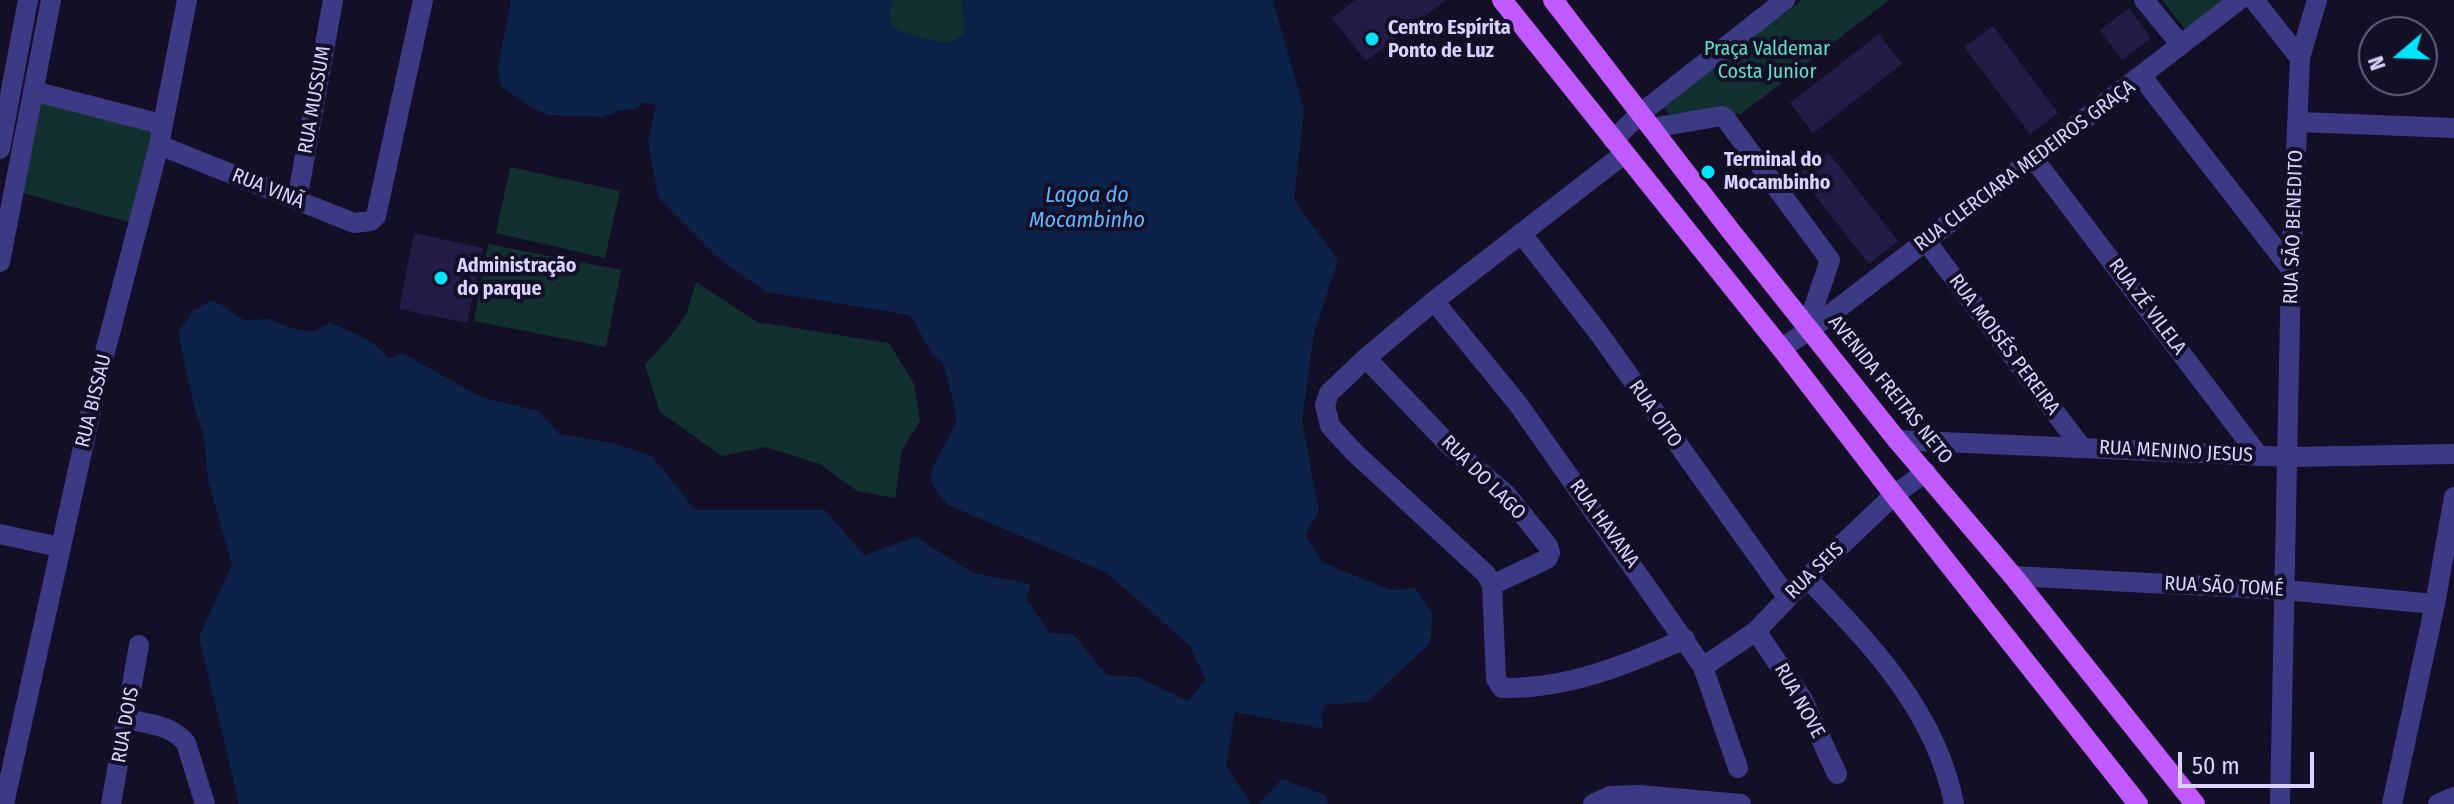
<!DOCTYPE html>
<meta charset="utf-8">
<style>
body{margin:0}
#map{position:relative;width:2454px;height:804px;overflow:hidden;background:#130f26;font-family:"Fira Sans Condensed",sans-serif}
canvas{display:block}
.north{position:absolute;left:2358px;top:16px;width:80px;height:80px;box-sizing:border-box;background:#130f26;border:2px solid #625e7d;border-radius:50%;rotate:251deg;font-size:22px;font-weight:700;line-height:32px;text-align:center;color:#d9d4ff}
.north::after{content:'';display:block;margin:auto;width:28px;height:36px;background:#00e5ff;clip-path:polygon(50% 0,100% 100%,50% 72%,0 100%)}
.scale{position:absolute;left:2178px;top:752px;width:136px;height:36px;box-sizing:border-box;border:4px solid #d9d4ff;border-top:0;padding-left:10px;font-size:24px;line-height:28px;white-space:nowrap;color:#d9d4ff;-webkit-text-stroke:6px #130f26;paint-order:stroke}
</style>
<div id="map">
<canvas width="2454" height="804"></canvas>
<div class="north">N</div>
<div class="scale">50 m</div>
</div>
<script>
const ctx = document.querySelector('canvas').getContext('2d');
ctx.lineJoin = 'round';
function fill(path, color) {
  ctx.fillStyle = color;
  ctx.fill(path, 'evenodd');
}
function trace(path, color, width, dash) {
  ctx.strokeStyle = color;
  ctx.lineWidth = width;
  ctx.lineCap = dash ? 'butt' : 'round';
  ctx.setLineDash(dash || []);
  ctx.stroke(path);
}
function drawText(font, color, halo, rows, align = 'center') {
  ctx.font = font + ' "Fira Sans Condensed",sans-serif';
  ctx.lineWidth = 8;
  ctx.setLineDash([]);
  ctx.textBaseline = 'middle';
  ctx.strokeStyle = halo;
  ctx.fillStyle = color;
  for (const [text, x, y, turn = 0] of rows) {
    ctx.save();
    ctx.translate(x, y);
    ctx.rotate((+turn || 0) * Math.PI / 180);
    ctx.textAlign = isNaN(turn) ? turn : align;
    if (halo) ctx.strokeText(text, 0, 0);
    ctx.fillText(text, 0, 0);
    ctx.restore();
  }
}
fill(new Path2D(`
 M 892,0 L 962,0 C 962,12 966,23 964,35 L 946,44 L 908,34 L 891,26 L 889,10 Z
 M 1802,0 L 1889,0 L 1741,114 L 1671,116 L 1663,106 Z
 M 2162,0 L 2225,0 L 2186,30 Z
 M 33,91 L 161,124 L 139,225 L 19,192 Z
 M 510,167 L 620,191 L 605,258 L 496,233 Z
 M 488,244 L 621,270 L 606,347 L 474,321 Z
 M 696,282 L 757,322 L 889,343 L 914,384 L 920,421 L 902,450 L 895,498 L 857,491 L 820,464 L 766,447 L 722,456 L 660,412 L 645,365 L 670,337 L 687,313 Z`), '#12302f');
fill(new Path2D(`
 M 511,0 L 892,0 L 889,10 L 892,26 L 908,34 L 946,44 L 964,35 C 966,23 962,12 962,0 L 1273,0 L 1304,110 L 1294,200 L 1338,260 L 1314,333 L 1302,421 L 1319,511 L 1305,534 L 1323,563 L 1391,590 L 1415,588 L 1433,614 L 1430,643 L 1367,702 L 1326,705 L 1321,717 L 1324,729 L 1235,712 L 1226,766 L 1251,804 L 239,804 L 199,637 L 232,565 L 208,480 L 204,438 L 193,402 L 178,332 L 193,311 L 213,300 L 244,320 L 270,319 L 287,327 L 312,332 L 330,323 C 352,332 375,339 388,359 L 402,353 L 481,397 L 539,411 L 559,434 L 612,443 L 652,456 L 695,510 L 825,510 L 864,555 L 916,537 L 973,573 L 1031,584 L 1026,599 L 1050,633 L 1073,634 L 1107,675 L 1138,677 L 1188,701 L 1206,680 L 1189,645 L 1107,573 L 948,505 L 936,491 L 930,478 L 933,467 L 956,423 L 954,405 L 943,363 L 933,355 L 910,315 L 766,292 L 717,257 L 658,197 L 648,141 L 656,105 L 643,102 L 636,109 L 618,111 L 603,117 L 549,115 L 527,105 L 501,86 L 498,68 Z
 M 1282,779 L 1325,795 L 1328,804 L 1258,804 Z`), '#0c2248');
fill(new Path2D(`
 M 1355,0 L 1446,0 L 1366,61 L 1332,18 Z
 M 2129,8 L 2151,38 L 2122,60 L 2100,30 Z
 M 1993,26 L 2058,113 L 2030,134 L 1964,47 Z
 M 1879,34 L 1902,64 L 1813,133 L 1790,103 Z
 M 1828,152 L 1898,241 L 1869,264 L 1799,175 Z
 M 414,233 L 483,248 L 467,323 L 399,309 Z`), '#241b47');
trace(new Path2D(`
 M 2144,0 L 2181,45
 M 2254,0 L 2300,58
 M 2142,77 L 2291,269
 M 33,91 L 161,124
 M 2299,122 L 2454,128
 M 1652,128 L 1722,116 L 1725,118 L 1830,260 L 1807,327
 M 1613,140 L 1641,113 L 1785,0
 M 159,145 L 354,223 L 371,221 L 376,216 L 423,0
 M 0,149 L 28,0
 M 1624,154 L 1434,301 L 1366,358 L 1329,393 L 1325,405 L 1330,426 L 1355,453 L 1486,574 L 1492,585 L 1496,679 L 1502,688 C 1568,689 1626,665 1685,639
 M 2034,159 L 2259,456
 M 297,200 L 333,0
 M 1521,233 L 1598,332 L 1787,597
 M 1926,241 L 2082,448
 M 0,262 L 51,0
 M 1434,301 L 1518,404 L 1703,667 L 1738,768
 M 1781,348 L 1810,330 L 2239,0
 M 1366,358 L 1450,446 L 1506,494 L 1548,546 L 1550,553 L 1547,559 L 1492,585
 M 1897,440 L 2289,457 L 2454,454
 M 0,534 L 59,547
 M 2013,576 L 2285,590 L 2435,604
 M 1807,578 C 1870,643 1936,711 1954,804
 M 1756,631 L 1803,700 L 1837,774
 M 1703,667 L 1756,631 L 1807,578 L 1894,495 L 1926,472
 M 127,719 C 148,724 172,725 186,743 L 205,804
 M 4,804 L 99,375 L 159,145 L 187,0
 M 111,804 L 139,645
 M 1593,804 L 1610,796 L 1639,795 L 1741,804
 M 2280,804 L 2291,269 L 2300,58 L 2317,0
 M 2392,804 L 2435,604 L 2454,497
 M 2438,804 L 2454,797`), '#3d3a85', 20);
trace(new Path2D(`
 M 1502,0 L 1781,348 L 1894,495 L 2138,804
 M 1553,0 L 1730,230 L 1897,440 L 2013,576 L 2195,804`), '#c25bff', 20);
for (const [x, y, r, color] of [
 [1372,39,8,"#00e5ff"],
 [1708,172,8,"#00e5ff"],
 [441,278,8,"#00e5ff"]
]) {
  const dot = new Path2D();
  dot.arc(x, y, r, 0, 2 * Math.PI);
  ctx.fillStyle = color;
  ctx.fill(dot);
  trace(dot, '#130f26', 3);
}
drawText('bold 20px', '#d9d4ff', '#130f26', [
 ["Centro Espírita",1388,28],
 ["Ponto de Luz",1388,51],
 ["Terminal do",1724,160],
 ["Mocambinho",1724,183],
 ["Administração",457,266],
 ["do parque",457,289]
], 'left');
drawText('20px', '#5fe0c0', '#130f26', [
 ["Praça Valdemar",1767,49],
 ["Costa Junior",1767,72]
]);
drawText('20px', '#d9d4ff', '#130f26', [
 ["RUA MUSSUM",315,100,-80],
 ["RUA CLERCIARA MEDEIROS GRAÇA",2025,166,-37],
 ["RUA VINÃ",268,189,22],
 ["RUA SÃO BENEDITO",2294,227,-88],
 ["RUA ZÉ VILELA",2147,307,53],
 ["RUA MOISÉS PEREIRA",2004,345,53],
 ["AVENIDA FREITAS NETO",1890,390,51],
 ["RUA BISSAU",94,401,-76],
 ["RUA OITO",1655,414,55],
 ["RUA MENINO JESUS",2176,452,3],
 ["RUA DO LAGO",1483,478,45],
 ["RUA HAVANA",1604,524,54],
 ["RUA SEIS",1815,571,-44],
 ["RUA SÃO TOMÉ",2224,587,3],
 ["RUA NOVE",1799,701,61],
 ["RUA DOIS",126,725,-80]
]);
drawText('italic 22px', '#62b6ff', '#130f26', [
 ["Lagoa do",1087,196],
 ["Mocambinho",1087,221]
]);
</script>
